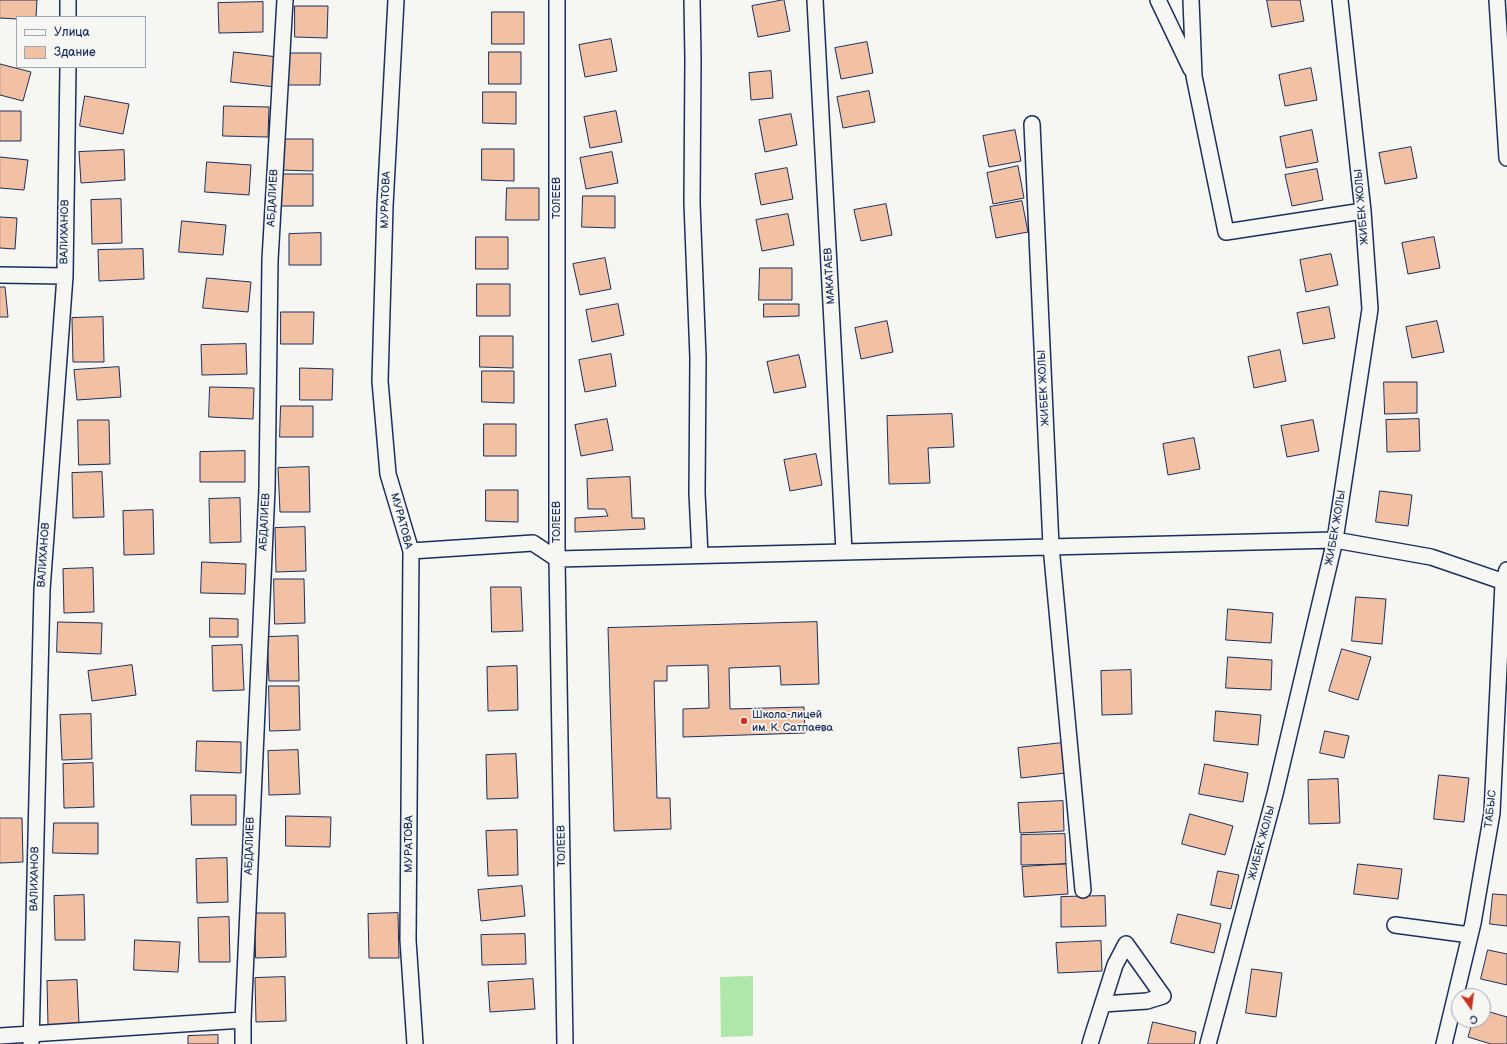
<!DOCTYPE html>
<meta charset="utf-8">
<style>
body{margin:0}
#map{position:relative;width:1507px;height:1044px;overflow:hidden;background:#f6f6f2;font-family:"Balsamiq Sans",sans-serif}
canvas{display:block}
.legend{position:absolute;left:16px;top:16px;width:130px;height:52px;box-sizing:border-box;background:#f6f6f2;border:1px solid #9ea6b7;margin:0;padding:5px 7px;list-style:none;font-size:12px;color:#1b2f5e}
.legend li{display:flex;align-items:center;gap:8px;height:20px}
.legend b{width:20px;border:1px solid #9ea6b7}
.north{position:absolute;left:1451px;top:988px;width:40px;height:40px;box-sizing:border-box;background:#f6f6f2;border:1px solid #9ea6b7;border-radius:50%;rotate:166deg;font-size:11px;font-weight:700;line-height:16px;text-align:center;color:#1b2f5e}
.north::after{content:'';display:block;margin:auto;width:14px;height:18px;background:#c8321e;clip-path:polygon(50% 0,100% 100%,50% 72%,0 100%)}
</style>
<div id="map">
<canvas width="1507" height="1044"></canvas>
<ul class="legend">
<li><b style="height:5px;background:#f6f6f2"></b>Улица</li>
<li><b style="height:11px;background:#f2c0a3"></b>Здание</li>
</ul>
<div class="north">С</div>
</div>
<script>
const ctx = document.querySelector('canvas').getContext('2d');
ctx.lineJoin = 'round';
function fill(path, color) {
  ctx.fillStyle = color;
  ctx.fill(path, 'evenodd');
}
function trace(path, color, width, dash) {
  ctx.strokeStyle = color;
  ctx.lineWidth = width;
  ctx.lineCap = dash ? 'butt' : 'round';
  ctx.setLineDash(dash || []);
  ctx.stroke(path);
}
function drawText(font, color, halo, rows, align = 'center') {
  ctx.font = font + ' "Balsamiq Sans",sans-serif';
  ctx.lineWidth = 3.5;
  ctx.setLineDash([]);
  ctx.textBaseline = 'middle';
  ctx.strokeStyle = halo;
  ctx.fillStyle = color;
  for (const [text, x, y, turn = 0] of rows) {
    ctx.save();
    ctx.translate(x, y);
    ctx.rotate((+turn || 0) * Math.PI / 180);
    ctx.textAlign = isNaN(turn) ? turn : align;
    if (halo) ctx.strokeText(text, 0, 0);
    ctx.fillText(text, 0, 0);
    ctx.restore();
  }
}
fill(new Path2D(`
 M 753,976 L 753,1036 L 721,1037 L 720,977 Z`), '#afe6a9');
const building = new Path2D(`
 M 0,0 L 37,0 L 36,17 L 17,17 L 17,19 L 0,18 Z
 M 784,0 L 790,31 L 758,37 L 752,6 Z
 M 1267,0 L 1300,0 L 1304,21 L 1272,27 Z
 M 263,2 L 263,32 L 219,33 L 218,3 Z
 M 295,6 L 328,6 L 327,38 L 295,37 Z
 M 492,12 L 524,12 L 524,44 L 492,44 Z
 M 611,39 L 617,71 L 585,77 L 579,45 Z
 M 867,42 L 873,73 L 841,79 L 835,48 Z
 M 234,52 L 278,57 L 275,87 L 231,82 Z
 M 489,52 L 521,52 L 521,84 L 489,84 Z
 M 288,53 L 321,53 L 320,85 L 288,85 Z
 M 0,64 L 31,72 L 23,101 L 0,95 Z
 M 1311,68 L 1317,100 L 1285,106 L 1279,75 Z
 M 771,71 L 773,98 L 751,100 L 749,73 Z
 M 869,91 L 875,122 L 843,128 L 837,97 Z
 M 483,92 L 516,92 L 516,124 L 483,123 Z
 M 85,96 L 129,104 L 123,134 L 80,126 Z
 M 224,106 L 269,107 L 268,137 L 223,136 Z
 M 0,111 L 21,111 L 21,141 L 0,141 Z
 M 616,111 L 622,142 L 590,148 L 584,117 Z
 M 791,114 L 797,145 L 765,152 L 759,120 Z
 M 1015,130 L 1021,161 L 989,167 L 983,136 Z
 M 1312,130 L 1318,162 L 1286,168 L 1280,137 Z
 M 281,139 L 313,139 L 313,171 L 280,170 Z
 M 1411,147 L 1417,178 L 1385,184 L 1379,153 Z
 M 482,149 L 514,149 L 514,181 L 482,180 Z
 M 124,150 L 125,180 L 81,183 L 79,152 Z
 M 612,152 L 618,183 L 586,189 L 580,158 Z
 M 0,157 L 28,160 L 24,190 L 0,188 Z
 M 207,162 L 251,165 L 249,195 L 205,192 Z
 M 1018,166 L 1024,198 L 993,204 L 987,173 Z
 M 787,168 L 793,199 L 761,205 L 755,174 Z
 M 1317,169 L 1323,200 L 1292,206 L 1285,175 Z
 M 281,174 L 313,174 L 313,206 L 281,206 Z
 M 507,188 L 539,188 L 539,220 L 506,220 Z
 M 583,196 L 615,196 L 615,228 L 582,227 Z
 M 121,199 L 122,243 L 92,244 L 91,200 Z
 M 1022,201 L 1028,232 L 996,238 L 990,207 Z
 M 886,204 L 892,235 L 861,241 L 854,210 Z
 M 788,214 L 794,245 L 762,251 L 756,220 Z
 M 0,217 L 17,218 L 15,249 L 0,248 Z
 M 182,221 L 226,225 L 223,255 L 179,252 Z
 M 321,233 L 321,265 L 289,265 L 289,234 Z
 M 476,237 L 508,237 L 508,269 L 476,269 Z
 M 1434,237 L 1440,268 L 1408,274 L 1402,243 Z
 M 143,249 L 144,279 L 99,281 L 98,250 Z
 M 1331,254 L 1338,285 L 1306,292 L 1300,260 Z
 M 605,258 L 611,289 L 580,295 L 573,264 Z
 M 760,268 L 792,268 L 792,300 L 759,300 Z
 M 207,278 L 251,282 L 248,312 L 203,308 Z
 M 477,284 L 510,284 L 510,316 L 477,316 Z
 M 0,287 L 5,287 L 8,317 L 0,317 Z
 M 618,304 L 624,335 L 592,342 L 586,310 Z
 M 764,304 L 799,304 L 799,316 L 764,317 Z
 M 1329,307 L 1335,338 L 1303,344 L 1297,313 Z
 M 281,312 L 314,312 L 313,344 L 281,344 Z
 M 103,317 L 104,362 L 73,362 L 72,318 Z
 M 887,321 L 893,352 L 861,359 L 855,328 Z
 M 1437,321 L 1444,352 L 1412,358 L 1406,327 Z
 M 480,336 L 513,336 L 513,368 L 480,367 Z
 M 246,344 L 247,374 L 202,375 L 201,345 Z
 M 1280,350 L 1286,381 L 1254,388 L 1248,357 Z
 M 611,354 L 616,386 L 585,392 L 579,360 Z
 M 799,355 L 806,387 L 774,393 L 767,362 Z
 M 119,367 L 121,397 L 77,400 L 74,370 Z
 M 300,368 L 333,369 L 332,400 L 300,400 Z
 M 482,371 L 514,371 L 514,403 L 482,402 Z
 M 1384,382 L 1417,382 L 1417,413 L 1385,414 Z
 M 210,387 L 254,388 L 253,419 L 209,417 Z
 M 281,406 L 313,406 L 313,437 L 280,437 Z
 M 952,414 L 954,447 L 928,448 L 930,483 L 889,484 L 887,416 Z
 M 607,419 L 613,450 L 581,456 L 575,425 Z
 M 1419,419 L 1420,451 L 1387,452 L 1386,420 Z
 M 78,420 L 109,420 L 110,464 L 79,465 Z
 M 1313,420 L 1319,451 L 1287,457 L 1281,426 Z
 M 484,424 L 516,424 L 516,456 L 484,456 Z
 M 1194,438 L 1200,469 L 1168,475 L 1163,444 Z
 M 245,451 L 245,482 L 200,482 L 200,452 Z
 M 816,454 L 822,485 L 790,491 L 784,460 Z
 M 309,467 L 310,512 L 280,512 L 278,468 Z
 M 102,472 L 104,517 L 73,518 L 72,473 Z
 M 630,477 L 632,518 L 644,518 L 645,529 L 575,532 L 575,518 L 608,516 L 605,509 L 588,509 L 587,479 Z
 M 486,490 L 518,490 L 518,522 L 486,521 Z
 M 1380,491 L 1412,495 L 1408,526 L 1376,522 Z
 M 240,498 L 241,542 L 210,543 L 209,499 Z
 M 153,510 L 154,554 L 124,555 L 123,511 Z
 M 305,527 L 306,571 L 276,572 L 275,528 Z
 M 202,562 L 246,564 L 245,594 L 201,593 Z
 M 93,568 L 94,612 L 64,613 L 63,569 Z
 M 274,579 L 304,579 L 305,623 L 275,624 Z
 M 491,587 L 521,587 L 523,631 L 492,632 Z
 M 1356,597 L 1386,599 L 1382,644 L 1352,641 Z
 M 1228,609 L 1273,613 L 1271,643 L 1226,640 Z
 M 210,618 L 238,619 L 238,637 L 210,637 Z
 M 58,622 L 102,623 L 101,654 L 57,652 Z
 M 817,622 L 819,684 L 781,685 L 780,666 L 729,668 L 730,709 L 804,707 L 805,733 L 683,737 L 683,709 L 709,708 L 708,665 L 667,666 L 667,681 L 654,681 L 657,798 L 670,798 L 671,829 L 614,831 L 608,628 Z
 M 298,636 L 299,681 L 269,681 L 267,637 Z
 M 242,645 L 244,690 L 213,691 L 212,646 Z
 M 1342,649 L 1371,657 L 1358,700 L 1329,691 Z
 M 1228,657 L 1272,660 L 1271,690 L 1226,688 Z
 M 132,665 L 136,695 L 92,701 L 88,671 Z
 M 517,666 L 518,710 L 488,711 L 487,667 Z
 M 1131,670 L 1132,714 L 1102,715 L 1101,671 Z
 M 269,686 L 299,686 L 300,730 L 270,731 Z
 M 1216,711 L 1261,715 L 1258,745 L 1214,741 Z
 M 91,714 L 92,759 L 62,760 L 60,715 Z
 M 1325,731 L 1349,736 L 1344,758 L 1320,753 Z
 M 197,741 L 241,742 L 241,773 L 196,771 Z
 M 1062,743 L 1066,773 L 1021,778 L 1018,748 Z
 M 298,750 L 300,794 L 269,795 L 268,751 Z
 M 516,754 L 518,798 L 487,799 L 486,755 Z
 M 93,763 L 94,807 L 64,808 L 63,764 Z
 M 1205,764 L 1248,773 L 1243,802 L 1199,794 Z
 M 1439,775 L 1469,778 L 1464,822 L 1434,819 Z
 M 1338,779 L 1340,823 L 1309,824 L 1308,780 Z
 M 191,795 L 236,795 L 236,825 L 192,825 Z
 M 1063,801 L 1064,831 L 1020,833 L 1018,803 Z
 M 1190,814 L 1233,826 L 1225,855 L 1182,844 Z
 M 286,816 L 331,817 L 330,847 L 286,846 Z
 M 0,818 L 22,818 L 23,862 L 0,863 Z
 M 54,823 L 98,823 L 98,854 L 53,853 Z
 M 517,830 L 518,875 L 488,876 L 486,831 Z
 M 1065,834 L 1066,864 L 1021,865 L 1021,835 Z
 M 227,858 L 228,902 L 197,903 L 196,859 Z
 M 1066,864 L 1068,894 L 1024,897 L 1022,867 Z
 M 1358,864 L 1402,869 L 1398,899 L 1354,894 Z
 M 1218,871 L 1239,875 L 1231,909 L 1211,905 Z
 M 522,886 L 525,916 L 481,921 L 478,890 Z
 M 1493,894 L 1507,895 L 1507,926 L 1490,924 Z
 M 84,895 L 85,940 L 55,940 L 54,896 Z
 M 1105,896 L 1106,926 L 1061,927 L 1061,897 Z
 M 255,913 L 285,913 L 286,957 L 256,958 Z
 M 398,913 L 399,958 L 369,958 L 368,914 Z
 M 1178,914 L 1221,924 L 1214,953 L 1171,943 Z
 M 229,917 L 230,962 L 199,962 L 198,918 Z
 M 525,934 L 526,964 L 482,965 L 481,935 Z
 M 135,940 L 180,942 L 178,972 L 134,970 Z
 M 1101,941 L 1102,971 L 1058,973 L 1056,943 Z
 M 1488,950 L 1507,954 L 1507,985 L 1481,979 Z
 M 1252,969 L 1282,973 L 1276,1017 L 1246,1013 Z
 M 285,977 L 286,1021 L 256,1022 L 255,978 Z
 M 533,979 L 535,1009 L 490,1012 L 488,982 Z
 M 77,980 L 79,1024 L 48,1025 L 47,981 Z
 M 1483,1010 L 1507,1017 L 1507,1044 L 1491,1044 L 1468,1037 L 1473,1020 L 1483,1020 Z
 M 1153,1022 L 1196,1032 L 1194,1044 L 1148,1044 Z
 M 218,1035 L 218,1044 L 188,1044 L 188,1036 Z`);
fill(building, '#f2c0a3');
trace(building, '#1b2f5e', 1);
const minor = new Path2D(`
 M 396,0 L 385,206 L 380,381 L 388,474 L 411,551 L 408,940 L 415,1044
 M 557,0 L 557,559 L 565,1044
 M 692,0 L 693,59 L 692,203 L 698,358 L 697,493 L 700,555
 M 815,0 L 844,551
 M 1158,0 L 1191,69
 M 1191,0 L 1194,76 L 1226,232 L 1363,211
 M 1497,0 L 1507,158
 M 68,17 L 68,0
 M 1032,124 L 1051,546 L 1083,890
 M 0,275 L 65,276
 M 411,551 L 533,543 L 557,559 L 1335,540 L 1431,557 L 1507,583
 M 1395,925 L 1470,935
 M 0,1036 L 243,1020
 M 31,1044 L 42,590 L 65,276 L 68,67
 M 243,1044 L 243,1020 L 267,489 L 270,260 L 285,0
 M 1090,1044 L 1093,1034 L 1115,965 L 1126,944 L 1163,996 L 1147,1001 L 1103,1004
 M 1208,1044 L 1275,794 L 1335,540 L 1370,309 L 1363,211 L 1340,0
 M 1444,1044 L 1473,923 L 1492,813 L 1503,583 L 1507,570`);
trace(minor, '#1b2f5e', 18);
trace(minor, '#f6f6f2', 15);
for (const [x, y, r, color] of [
 [744,721,4,"#c8321e"]
]) {
  const dot = new Path2D();
  dot.arc(x, y, r, 0, 2 * Math.PI);
  ctx.fillStyle = color;
  ctx.fill(dot);
  trace(dot, '#f6f6f2', 1.5);
}
drawText('11px', '#1b2f5e', '#f6f6f2', [
 ["АБДАЛИЕВ",273,198,-87],
 ["ТОЛЕЕВ",557,198,-90],
 ["МУРАТОВА",386,200,-88],
 ["ЖИБЕК ЖОЛЫ",1362,207,-95],
 ["ВАЛИХАНОВ",65,232,-89],
 ["МАКАТАЕВ",830,276,-93],
 ["ЖИБЕК ЖОЛЫ",1044,388,-93],
 ["МУРАТОВА",401,521,75],
 ["АБДАЛИЕВ",265,522,-87],
 ["ТОЛЕЕВ",557,522,-90],
 ["ЖИБЕК ЖОЛЫ",1336,528,-80],
 ["ВАЛИХАНОВ",44,555,-86],
 ["ТАБЫС",1491,809,-84],
 ["ЖИБЕК ЖОЛЫ",1262,843,-75],
 ["МУРАТОВА",409,844,-90],
 ["АБДАЛИЕВ",250,846,-88],
 ["ТОЛЕЕВ",562,846,-91],
 ["ВАЛИХАНОВ",35,879,-89]
]);
drawText('11px', '#1b2f5e', '#f6f6f2', [
 ["Школа-лицей",752,715],
 ["им. К. Сатпаева",752,728]
], 'left');
</script>
